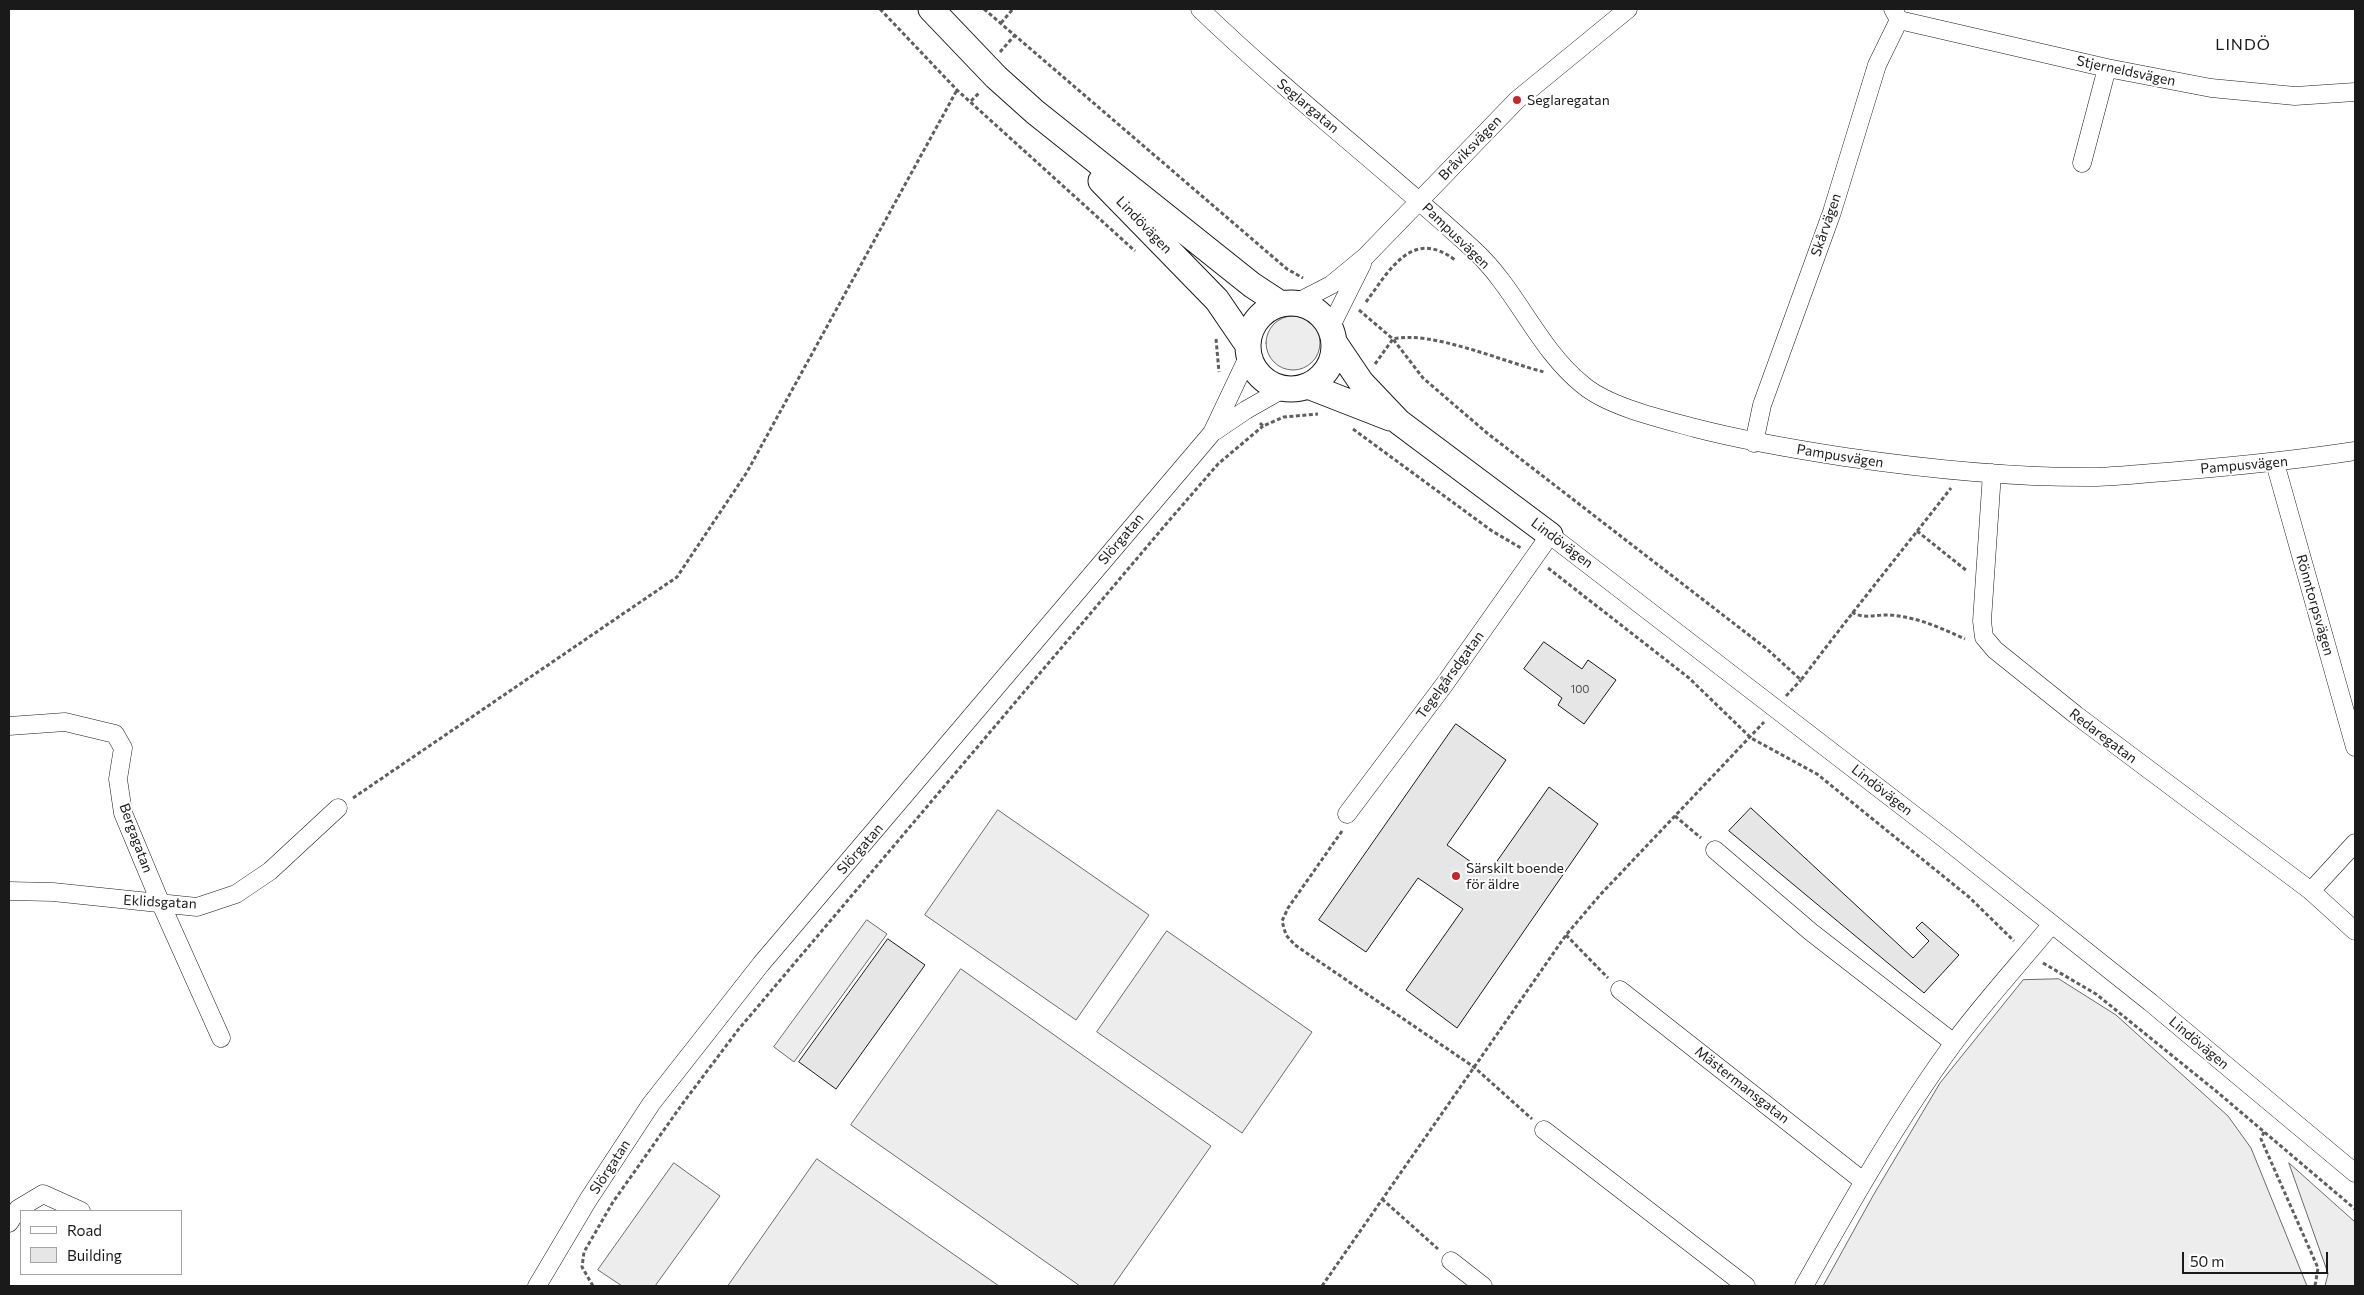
<!DOCTYPE html>
<meta charset="utf-8">
<style>
body{margin:0}
#map{position:relative;width:2364px;height:1295px;overflow:hidden;background:#fff;font-family:Commissioner,sans-serif}
canvas{display:block}
.frame{position:absolute;inset:0;border:10px solid #1a1a1a;pointer-events:none}
.legend{position:absolute;left:20px;top:1210px;width:162px;height:65px;box-sizing:border-box;background:#fff;border:1px solid #a3a3a3;margin:0;padding:6px 9px;list-style:none;font-size:15px;color:#1a1a1a}
.legend li{display:flex;align-items:center;gap:10px;height:25px}
.legend b{width:25px;border:1px solid #a3a3a3}
.scale{position:absolute;left:2182px;top:1252px;width:146px;height:22px;box-sizing:border-box;border:2px solid #1a1a1a;border-top:0;padding-left:6px;font-size:15px;line-height:18px;white-space:nowrap;color:#1a1a1a;-webkit-text-stroke:4px #fff;paint-order:stroke}
</style>
<div id="map">
<canvas width="2364" height="1295"></canvas>
<div class="frame"></div>
<ul class="legend">
<li><b style="height:6px;background:#fff"></b>Road</li>
<li><b style="height:14px;background:#e6e6e6"></b>Building</li>
</ul>
<div class="scale">50 m</div>
</div>
<script>
const ctx = document.querySelector('canvas').getContext('2d');
ctx.lineJoin = 'round';
function fill(path, color) {
  ctx.fillStyle = color;
  ctx.fill(path, 'evenodd');
}
function trace(path, color, width, dash) {
  ctx.strokeStyle = color;
  ctx.lineWidth = width;
  ctx.lineCap = dash ? 'butt' : 'round';
  ctx.setLineDash(dash || []);
  ctx.stroke(path);
}
function drawText(font, color, halo, rows, align = 'center') {
  ctx.font = font + ' Commissioner,sans-serif';
  ctx.lineWidth = 4;
  ctx.setLineDash([]);
  ctx.textBaseline = 'middle';
  ctx.strokeStyle = halo;
  ctx.fillStyle = color;
  for (const [text, x, y, turn = 0] of rows) {
    ctx.save();
    ctx.translate(x, y);
    ctx.rotate((+turn || 0) * Math.PI / 180);
    ctx.textAlign = isNaN(turn) ? turn : align;
    if (halo) ctx.strokeText(text, 0, 0);
    ctx.fillText(text, 0, 0);
    ctx.restore();
  }
}
const built = new Path2D(`
 M1266 343a27 27 0 1 1 54 0a27 27 0 1 1-54 0Z
 M 998,810 L 1149,915 L 1076,1020 L 925,915 Z
 M 867,920 L 887,934 L 794,1062 L 774,1047 Z
 M 1167,931 L 1312,1032 L 1242,1133 L 1097,1032 Z
 M 961,969 L 1211,1146 L 1113,1286 L 1080,1286 L 851,1125 Z
 M 2059,979 L 2116,1015 L 2228,1116 L 2251,1148 L 2307,1286 L 1823,1286 L 1874,1194 L 1940,1083 L 2023,980 Z
 M 817,1159 L 999,1286 L 728,1286 Z
 M 674,1163 L 720,1196 L 655,1286 L 622,1286 L 598,1270 Z
 M 2289,1163 L 2355,1222 L 2355,1286 L 2325,1286 L 2328,1274 Z`);
fill(built, '#ededed');
trace(built, '#6a6a6a', 1);
const building = new Path2D(`
 M 1544,642 L 1582,669 L 1588,660 L 1616,680 L 1584,724 L 1558,705 L 1562,698 L 1524,669 Z
 M 1456,724 L 1506,760 L 1447,845 L 1488,874 L 1549,787 L 1598,824 L 1457,1028 L 1406,990 L 1463,909 L 1418,878 L 1366,952 L 1319,920 Z
 M 1751,808 L 1913,958 L 1929,941 L 1916,928 L 1922,922 L 1959,955 L 1924,993 L 1729,831 Z
 M 888,939 L 925,965 L 836,1089 L 799,1062 Z`);
fill(building, '#e6e6e6');
trace(building, '#1a1a1a', 1);
const street = new Path2D(`
 M 1200,9 C 1288,94 1385,168 1475,251 C 1517,290 1538,349 1583,385 C 1609,407 1662,419 1695,428 C 1745,441 1793,449 1845,457 C 1928,469 2013,478 2097,477 C 2123,476 2150,473 2177,471 C 2237,466 2296,460 2355,451
 M 1899,20 L 2107,68 L 2211,88 L 2295,96 L 2355,92
 M 2082,163 L 2107,68
 M 1296,303 L 1331,285 L 1365,257 L 1517,100 L 1628,9
 M 1330,328 L 1362,264
 M 1215,431 L 1246,410 L 1283,389
 M 1754,443 L 1762,405 L 1832,212 L 1877,65 L 1899,20 L 1893,9
 M 2275,463 L 2355,747
 M 1992,473 L 1982,621 L 1984,637 L 1995,650 L 2076,715 L 2311,891 L 2355,931
 M 9,726 L 65,722 L 115,734 L 123,748 L 118,779 L 123,813 L 161,904 L 221,1038
 M 1347,814 L 1444,685 L 1550,535 L 1945,839 L 2150,1002 L 2355,1173
 M 1715,850 L 1811,932 L 1954,1043
 M 9,891 L 53,892 L 197,907 L 236,894 L 270,871 L 338,808
 M 2311,891 L 2355,843
 M 1620,990 L 1863,1181
 M 1544,1130 L 1746,1286
 M 9,1223 L 18,1209 L 43,1194 L 81,1211
 M 1451,1261 L 1483,1286
 M 537,1286 L 588,1200 L 651,1104 L 761,964 L 1212,433 L 1248,357
 M 1804,1286 C 1850,1204 1897,1121 1953,1044 C 1983,1003 2019,964 2052,924`);
const secondary = new Path2D(`
 M 931,9 L 996,77 L 1035,112 L 1252,285 L 1281,304
 M 1101,181 L 1217,300 L 1247,344
 M1248 346a43 43 0 1 1 86 0a43 43 0 1 1-86 0Z
 M 1334,342 L 1361,382 L 1399,422 L 1550,535
 M 1308,386 L 1390,418`);
trace(street, '#1a1a1a', 19);
trace(secondary, '#1a1a1a', 27);
trace(new Path2D(`
 M 880,9 L 957,90 L 1135,251
 M 984,9 L 1287,269 L 1303,278
 M 1001,23 L 1013,9
 M 1000,52 L 1015,35
 M 971,101 L 980,92
 M 1366,302 C 1389,271 1412,227 1455,260
 M 1359,310 L 1393,339 L 1423,378 L 1487,433 L 1767,649 L 1801,680 C 1850,615 1901,552 1951,488
 M 1216,339 L 1219,372
 M 1375,364 L 1393,339 C 1431,330 1504,362 1544,372
 M 1260,423 L 1263,426 L 1284,417 L 1318,414
 M 1353,429 L 1492,531 L 1521,548
 M 1917,531 L 1967,571
 M 1548,568 L 1689,678 L 1751,738 L 1817,774 L 1969,897 L 2014,941
 M 1852,612 C 1864,620 1876,614 1890,615 C 1917,617 1941,628 1965,639
 M 1786,696 L 1801,680
 M 353,798 L 677,577 L 747,472 L 957,90
 M 1675,816 L 1701,838
 M 1342,831 L 1288,908 L 1282,921 L 1286,935 L 1295,945 L 1474,1067 L 1532,1119
 M 1566,935 L 1608,978
 M 2043,963 L 2096,994 L 2216,1091 L 2355,1209
 M 2264,1132 L 2261,1139 L 2318,1268 L 2315,1286
 M 1382,1199 L 1438,1249
 M 593,1286 L 582,1267 L 584,1252 L 613,1202 L 683,1103 L 738,1030 L 1167,523 L 1218,464 L 1263,426
 M 1322,1286 L 1566,935 L 1600,895 L 1764,722`), '#5f5f5f', 3, [4, 2.5]);
trace(street, '#fff', 18);
trace(secondary, '#fff', 25);
for (const [x, y, r, color] of [
 [1517,100,5,"#c62828"],
 [1456,876,5,"#c62828"]
]) {
  const dot = new Path2D();
  dot.arc(x, y, r, 0, 2 * Math.PI);
  ctx.fillStyle = color;
  ctx.fill(dot);
  trace(dot, '#fff', 2);
}
drawText('11px', '#4d4d4d', null, [
 ["100",1580,689]
]);
drawText('14px', '#1a1a1a', '#fff', [
 ["Stjerneldsvägen",2126,71,12],
 ["Seglargatan",1308,106,40],
 ["Bråviksvägen",1470,148,-46],
 ["Lindövägen",1144,225,46],
 ["Skårvägen",1826,225,-71],
 ["Pampusvägen",1456,236,44],
 ["Pampusvägen",1840,456,9],
 ["Pampusvägen",2244,465,-5],
 ["Slörgatan",1121,539,-50],
 ["Lindövägen",1562,543,37],
 ["Rönntorpsvägen",2315,605,74],
 ["Tegelgårsdgatan",1450,675,-54],
 ["Redaregatan",2103,736,37],
 ["Lindövägen",1882,790,38],
 ["Bergagatan",136,838,70],
 ["Slörgatan",860,849,-49],
 ["Eklidsgatan",160,902,3],
 ["Lindövägen",2199,1043,40],
 ["Mästermansgatan",1742,1085,38],
 ["Slörgatan",610,1167,-57]
]);
drawText('14px', '#1a1a1a', '#fff', [
 ["Seglaregatan",1527,100],
 ["Särskilt boende",1466,868],
 ["för äldre",1466,884]
], 'left');
ctx.letterSpacing = '1px';
drawText('16px', '#1a1a1a', '#fff', [
 ["LINDÖ",2243,45]
]);
ctx.letterSpacing = '0px';
</script>
